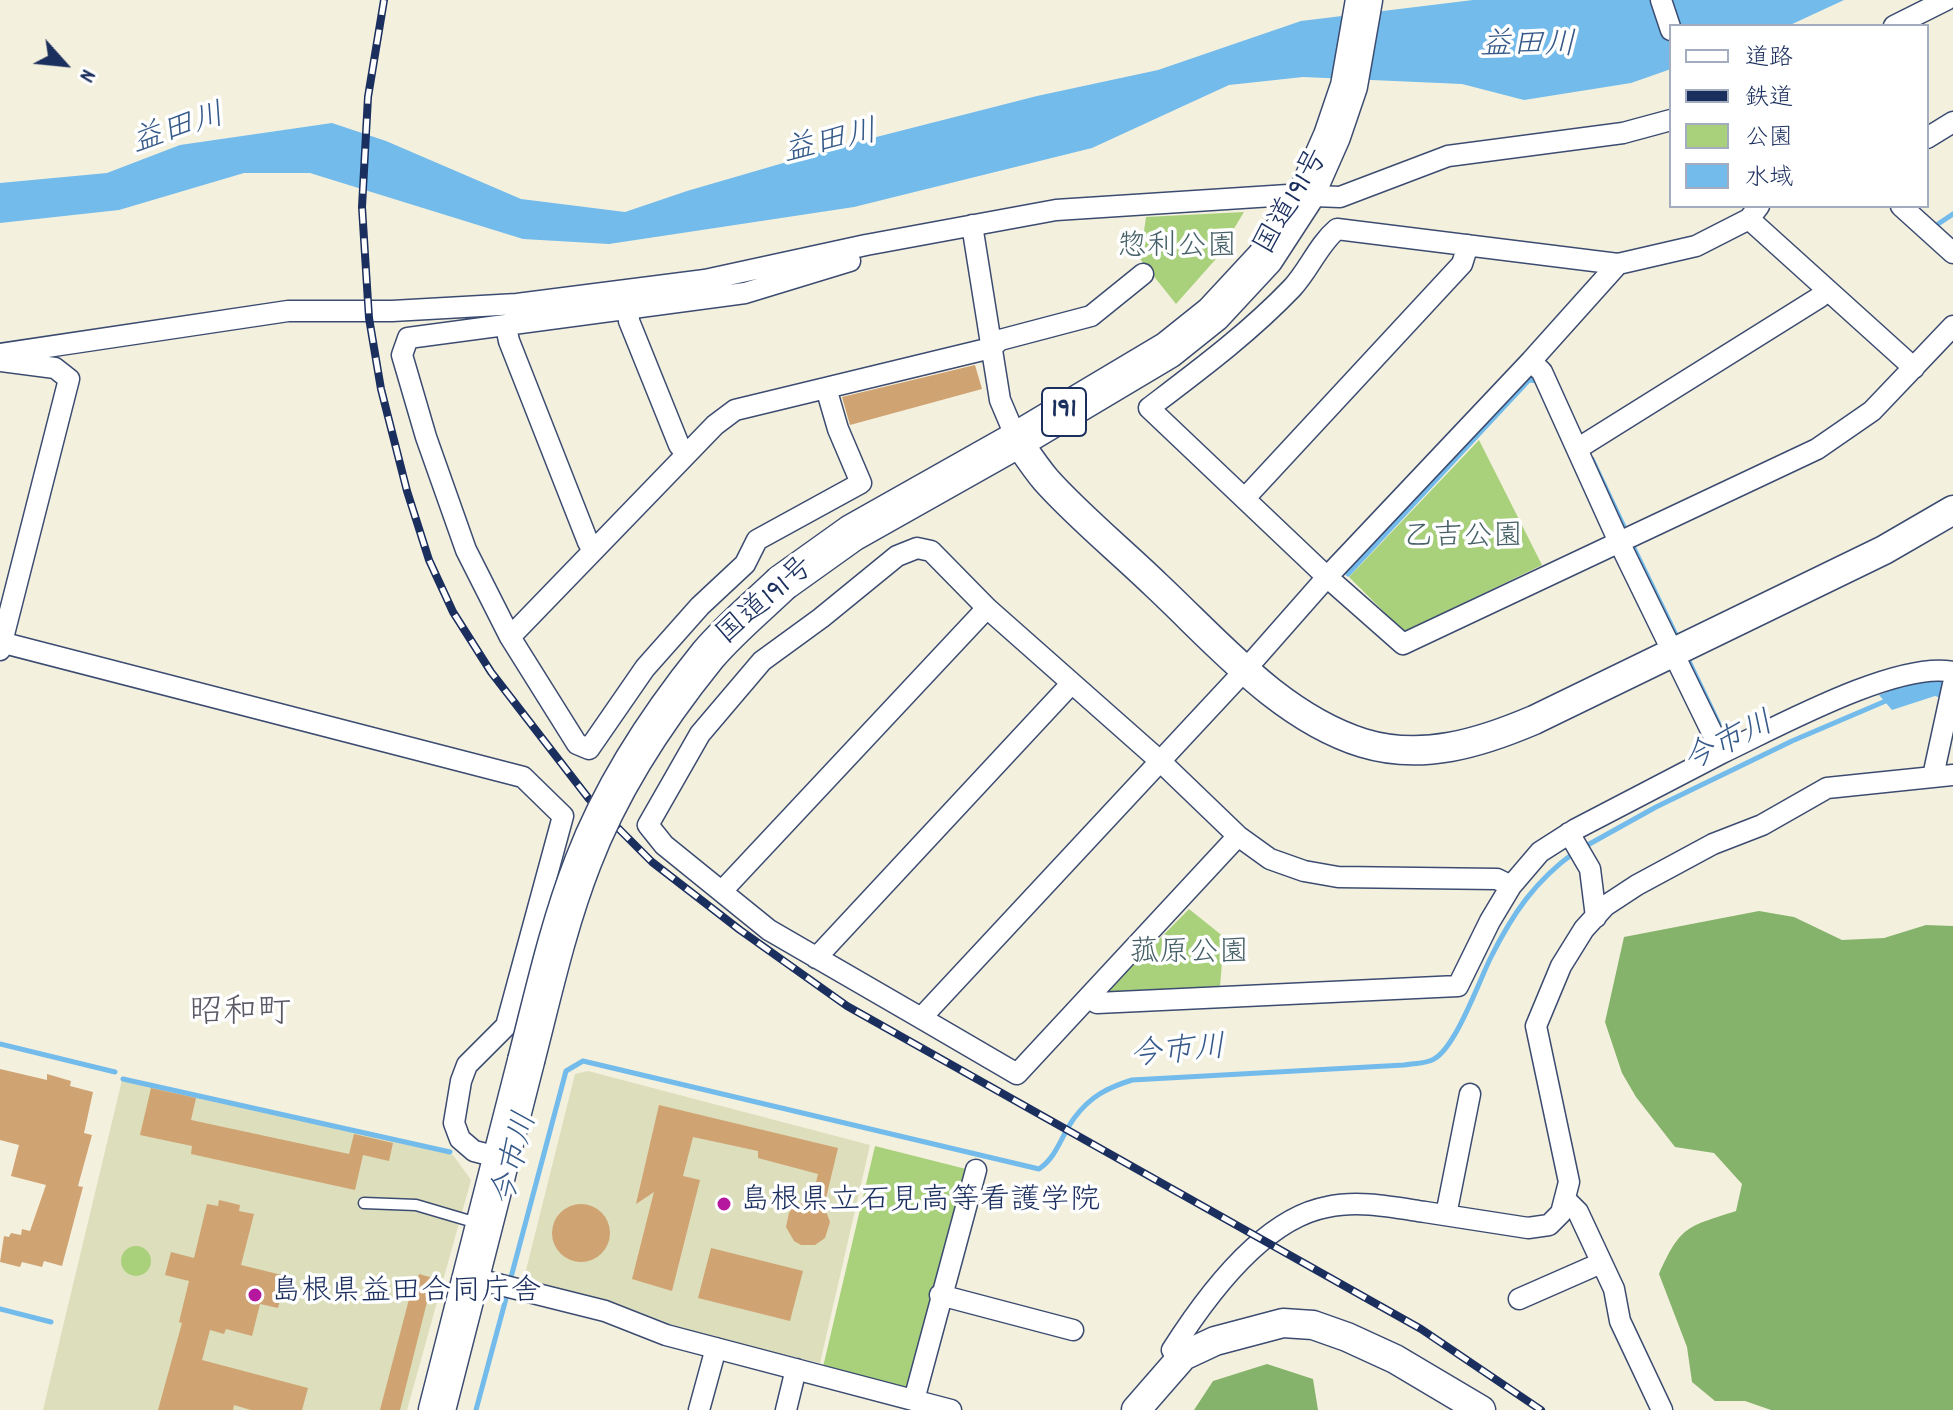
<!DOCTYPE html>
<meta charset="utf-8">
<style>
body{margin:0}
#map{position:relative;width:1953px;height:1410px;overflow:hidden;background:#f4f0de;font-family:Dekko,"Klee One",sans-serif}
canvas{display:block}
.legend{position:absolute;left:1669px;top:24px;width:260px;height:184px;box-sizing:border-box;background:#fff;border:2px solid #a4acbf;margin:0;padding:10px 14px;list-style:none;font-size:24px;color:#1b2f5e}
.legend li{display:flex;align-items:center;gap:16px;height:40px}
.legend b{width:40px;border:2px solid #a4acbf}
.north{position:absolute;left:24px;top:24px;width:80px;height:80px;-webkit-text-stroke:6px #fff;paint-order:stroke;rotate:117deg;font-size:22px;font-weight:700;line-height:32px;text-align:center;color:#1b2f5e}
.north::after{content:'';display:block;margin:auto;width:28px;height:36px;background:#1b2f5e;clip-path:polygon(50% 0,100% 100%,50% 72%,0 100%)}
</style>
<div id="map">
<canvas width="1953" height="1410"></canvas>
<ul class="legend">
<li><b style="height:10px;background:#fff"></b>道路</li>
<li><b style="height:10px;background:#1b2f5e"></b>鉄道</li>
<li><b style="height:22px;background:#a9d17c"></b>公園</li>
<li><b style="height:22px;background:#72bbeb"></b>水域</li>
</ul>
<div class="north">N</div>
</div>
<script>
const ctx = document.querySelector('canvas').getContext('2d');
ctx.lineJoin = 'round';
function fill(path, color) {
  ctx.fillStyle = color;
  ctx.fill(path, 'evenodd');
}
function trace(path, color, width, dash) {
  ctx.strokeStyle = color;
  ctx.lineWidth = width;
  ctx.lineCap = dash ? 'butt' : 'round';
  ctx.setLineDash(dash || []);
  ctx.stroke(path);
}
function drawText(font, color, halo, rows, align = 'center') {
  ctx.font = font + ' Dekko,"Klee One",sans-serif';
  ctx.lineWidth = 7;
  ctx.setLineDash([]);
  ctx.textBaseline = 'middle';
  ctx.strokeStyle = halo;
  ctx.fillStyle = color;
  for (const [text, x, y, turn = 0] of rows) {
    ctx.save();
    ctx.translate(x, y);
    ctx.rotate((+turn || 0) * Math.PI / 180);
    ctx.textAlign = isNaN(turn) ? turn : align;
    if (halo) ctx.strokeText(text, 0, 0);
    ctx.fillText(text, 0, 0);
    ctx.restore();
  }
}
fill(new Path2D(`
 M 588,1071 L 870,1145 L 820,1363 L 668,1328 L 523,1282 L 575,1074 Z
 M 122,1080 L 453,1155 L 471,1180 L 407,1410 L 43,1410 Z`), '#dddebc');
fill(new Path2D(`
 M 1244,212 L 1215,260 L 1176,304 L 1140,259 L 1146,217 Z
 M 1479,440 L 1542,565 L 1404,632 L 1349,577 Z
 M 1189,909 L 1224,937 L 1220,987 L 1107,992 Z
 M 875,1146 L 966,1169 L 911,1388 L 823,1367 Z
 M121 1261a15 15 0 1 1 30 0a15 15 0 1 1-30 0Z`), '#a9d17c');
fill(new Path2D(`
 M 1759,911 L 1794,917 L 1842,940 L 1884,938 L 1926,925 L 1953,926 L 1953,1410 L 1771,1410 L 1745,1401 L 1715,1401 L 1692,1382 L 1687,1347 L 1659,1274 C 1681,1225 1687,1227 1736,1211 L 1742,1184 L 1714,1153 L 1675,1147 L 1636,1097 L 1622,1073 L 1605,1022 L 1624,937 Z
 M 1267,1364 L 1313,1379 L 1318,1410 L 1194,1410 L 1213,1381 Z`), '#86b36c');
fill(new Path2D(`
 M 1473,0 L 1844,0 L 1788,26 L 1671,26 L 1671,69 L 1631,83 L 1524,100 L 1462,84 L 1303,77 L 1229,85 L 1092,148 L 854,207 L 609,244 L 523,239 L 310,173 L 244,173 L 119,210 L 0,223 L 0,183 L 107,173 L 180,145 L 332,123 L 386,141 L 521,199 L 625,212 L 687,191 L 845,145 L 1037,96 L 1158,70 L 1301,21 Z
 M 1935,679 L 1953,683 L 1941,698 L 1935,696 L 1892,710 L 1879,695 L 1916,681 Z`), '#72bbeb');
trace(new Path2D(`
 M 1938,224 L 1953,214
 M 1592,459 L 1627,533
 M 1631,542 L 1679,641
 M 1348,574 L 1529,380 L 1538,381
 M 1687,657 L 1719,724
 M 1584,847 L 1656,807 L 1792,741 L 1888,700
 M 0,1044 L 115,1072
 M 123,1079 L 450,1152
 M 510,1281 L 566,1071 L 583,1061 L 1039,1169 C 1058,1156 1061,1135 1075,1117 C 1091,1096 1107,1088 1132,1080 L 1404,1065 C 1413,1063 1427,1064 1434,1059 C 1456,1047 1479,981 1491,957 C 1513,913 1535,881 1575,852
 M 0,1309 L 51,1322
 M 476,1410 L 508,1291`), '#72bbeb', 5);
fill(new Path2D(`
 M 975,365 L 982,389 L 850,425 L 842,397 Z
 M 0,1069 L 47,1080 L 47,1074 L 71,1081 L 70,1086 L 93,1092 L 84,1133 L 92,1135 L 78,1186 L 83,1187 L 62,1266 L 44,1261 L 42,1267 L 22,1262 L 20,1267 L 0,1262 L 4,1236 L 9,1237 L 11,1233 L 21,1235 L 22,1229 L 30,1231 L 46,1185 L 11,1176 L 19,1145 L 0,1140 Z
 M 151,1088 L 196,1098 L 191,1120 L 349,1154 L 354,1134 L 393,1143 L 389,1161 L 363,1155 L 355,1190 L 191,1154 L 192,1146 L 140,1135 Z
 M 659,1105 L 838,1148 L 824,1206 L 830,1222 L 825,1238 L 815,1245 L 801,1245 L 794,1241 L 786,1227 L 789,1213 L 793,1207 L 812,1199 L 818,1174 L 758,1158 L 758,1151 L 693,1137 L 683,1176 L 700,1180 L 672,1291 L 632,1279 L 654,1192 L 636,1204 Z
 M 219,1200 L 240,1205 L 239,1211 L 254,1214 L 241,1265 L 286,1276 L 278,1308 L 260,1304 L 252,1336 L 226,1329 L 224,1334 L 210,1330 L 202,1360 L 308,1388 L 302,1410 L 251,1410 L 234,1405 L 233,1410 L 158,1410 L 182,1323 L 179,1322 L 189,1281 L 165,1275 L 171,1252 L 194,1258 L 207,1204 L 218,1206 Z
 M552 1233a29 29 0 1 1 58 0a29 29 0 1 1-58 0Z
 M 711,1248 L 803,1271 L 790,1321 L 698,1298 Z
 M 419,1274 L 433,1278 L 400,1410 L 380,1410 L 413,1284 L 416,1285 Z`), '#d0a372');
const lane = new Path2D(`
 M 364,1203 L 416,1205 L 477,1223`);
const street = new Path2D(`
 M 1661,0 L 1671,30
 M 1894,26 L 1946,0
 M 1927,138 L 1953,122
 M 1759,206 L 1749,219 L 1696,246 L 1618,264 L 1337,229 C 1318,245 1309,270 1292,288 C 1249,333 1199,370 1149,408 L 1327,577 L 1403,644 L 1817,449 L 1872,411 L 1953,326
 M 1901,206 L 1953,253
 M 1749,219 L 1914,368
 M 972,225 L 1000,400 L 1017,440
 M 629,310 L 629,321 L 679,445 L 687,454
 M 506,327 L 509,341 L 588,542 L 593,551
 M 0,354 L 288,311 L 392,311 L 517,304 L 705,280 L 866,245 L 1056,210 L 1288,195 L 1340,197 L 1448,156 L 1623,133 L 1671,120
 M 826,388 L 838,429 L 861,483 L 757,540 L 745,564 L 700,606 L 645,668 L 589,749 L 577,744 L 510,637 L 466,550 L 426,437 L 402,355 L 408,338 L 745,293 L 850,261
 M 1577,449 L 1820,297 L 1827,290
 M 1246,497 L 1462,264 L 1468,245
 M 510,637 L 715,425 L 735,410 L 991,348 L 1000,340 L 1091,316 L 1143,274
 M 0,642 L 523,777 L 563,816 L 506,1026 L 467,1065 L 461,1081 L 454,1123 L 460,1139 L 474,1151 L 501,1158
 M 0,650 L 69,379 L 55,368 L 1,361
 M 1722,753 C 1775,728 1898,660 1953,672
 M 1933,776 L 1953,684
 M 1569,833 L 1590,869 L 1596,917
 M 1511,886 L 1497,879 L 1338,877 L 1304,871 L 1270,859 L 1238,836 L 1160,761 L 987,608 L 931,551 L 917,548 L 897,556 L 821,618 L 762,661 L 700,734 L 648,825 L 664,845 L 769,930 L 921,1018 L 1246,669 L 1327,577 L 1531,361 L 1618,264
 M 722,891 L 987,608
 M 816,958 L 1071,684
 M 1089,998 L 1097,1003 L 1458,986 L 1490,921 L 1511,886 L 1540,852 L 1576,829 L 1722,753 L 1619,542 L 1542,372 L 1531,361
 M 921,1018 L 1017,1074 L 1238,836
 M 1565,1199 L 1578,1212 L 1614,1289 L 1620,1321 L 1662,1410
 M 1446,1215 L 1470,1094
 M 469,1277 L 605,1311 L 666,1335 L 951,1410
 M 940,1295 L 1073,1330
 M 1519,1299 L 1601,1263
 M 1183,1356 L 1172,1350 C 1205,1298 1262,1219 1327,1207 C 1359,1200 1392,1207 1425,1212 C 1459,1217 1494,1223 1528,1228 L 1549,1225 L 1561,1213 L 1569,1182 L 1536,1026 L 1561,966 L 1584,929 L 1605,906 L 1637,885 L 1713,844 L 1762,825 L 1827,788 L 1953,775
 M 914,1400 L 976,1170
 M 699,1410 L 716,1348
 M 786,1410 L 796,1369`);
const secondary = new Path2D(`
 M 1017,440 C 1026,453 1035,467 1046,480 C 1077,515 1122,552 1156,585 C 1218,643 1280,717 1363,743 C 1422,761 1480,743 1534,720 L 1884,550 L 1953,510
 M 1136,1410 L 1183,1356 L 1215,1341 L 1283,1323 L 1313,1325 L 1347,1337 L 1395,1359 L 1481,1410`);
const highway = new Path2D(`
 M 782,583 L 852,533 L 1017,440 L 1168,350 L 1213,314 L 1265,258 L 1306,195 L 1332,136 L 1349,86 L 1364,0
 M 437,1410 L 526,1061`);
trace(lane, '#3c4c71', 13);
trace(street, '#3c4c71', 23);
trace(secondary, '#3c4c71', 31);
trace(highway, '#3c4c71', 39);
trace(lane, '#fff', 10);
trace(street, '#fff', 20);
trace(secondary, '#fff', 28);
trace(highway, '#fff', 36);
const rail = new Path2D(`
 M 384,0 L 368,97 L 362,207 L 369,318 L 381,389 L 407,491 L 429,560 L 453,612 L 491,672 L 589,799 L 652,862 L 740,930 L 847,1006 L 1421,1329 L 1541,1410`);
trace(rail, '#1b2f5e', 8);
trace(rail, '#fff', 5, [15]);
const highwayBridge = new Path2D(`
 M 526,1061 C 543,995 558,926 583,862 C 612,786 657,718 708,655 C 730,629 757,607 782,583`);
trace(highwayBridge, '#3c4c71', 39, []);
trace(highwayBridge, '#fff', 36);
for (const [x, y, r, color] of [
 [724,1204,8,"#b5179e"],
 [255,1295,8,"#b5179e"]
]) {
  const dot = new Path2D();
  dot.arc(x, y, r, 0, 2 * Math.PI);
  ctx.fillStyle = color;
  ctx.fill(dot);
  trace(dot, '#fff', 3);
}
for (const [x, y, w] of [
 [1064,412,44]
]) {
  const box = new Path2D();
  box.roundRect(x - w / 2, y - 24, w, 48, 6);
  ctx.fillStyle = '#fff';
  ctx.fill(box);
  trace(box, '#1b2f5e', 2);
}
drawText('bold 28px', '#1b2f5e', null, [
 ["191",1064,412]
]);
drawText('30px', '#1b2f5e', '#fff', [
 ["国道191号",1294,203,-60],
 ["国道191号",767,603,-41]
]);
drawText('30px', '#466067', '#fff', [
 ["惣利公園",1177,250],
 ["乙吉公園",1463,540],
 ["菰原公園",1189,956]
]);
drawText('30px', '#1b2f5e', '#fff', [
 ["島根県立石見高等看護学院",740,1204],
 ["島根県益田合同庁舎",271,1295]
], 'left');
drawText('italic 32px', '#355988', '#fff', [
 ["益田川",1528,49],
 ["益田川",179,132,-18],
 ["益田川",831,145,-13],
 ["今市川",1730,745,-26],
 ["今市川",1178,1055,-5],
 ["今市川",518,1160,-75]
]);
drawText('34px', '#5a5865', '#fff', [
 ["昭和町",240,1016]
]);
</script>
